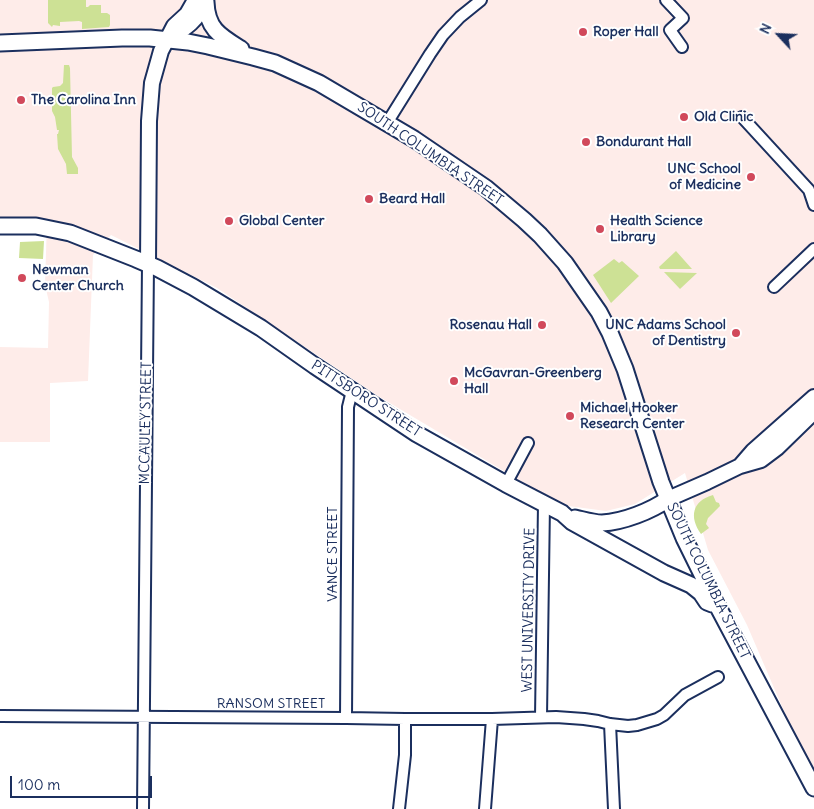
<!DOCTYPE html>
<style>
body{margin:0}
#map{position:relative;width:814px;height:809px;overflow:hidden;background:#fff;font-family:Delius,sans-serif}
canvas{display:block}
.north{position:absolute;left:754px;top:10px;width:50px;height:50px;-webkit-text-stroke:4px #fff;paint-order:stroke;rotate:295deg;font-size:14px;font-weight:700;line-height:20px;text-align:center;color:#1b2f5e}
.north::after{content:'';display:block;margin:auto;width:18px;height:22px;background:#1b2f5e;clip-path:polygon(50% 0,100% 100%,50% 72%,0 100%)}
.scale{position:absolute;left:10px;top:776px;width:142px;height:22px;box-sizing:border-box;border:2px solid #1b2f5e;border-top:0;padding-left:6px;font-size:15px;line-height:18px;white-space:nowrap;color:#1b2f5e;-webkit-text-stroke:4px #fff;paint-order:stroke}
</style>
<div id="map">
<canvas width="814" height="809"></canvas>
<div class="north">N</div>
<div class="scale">100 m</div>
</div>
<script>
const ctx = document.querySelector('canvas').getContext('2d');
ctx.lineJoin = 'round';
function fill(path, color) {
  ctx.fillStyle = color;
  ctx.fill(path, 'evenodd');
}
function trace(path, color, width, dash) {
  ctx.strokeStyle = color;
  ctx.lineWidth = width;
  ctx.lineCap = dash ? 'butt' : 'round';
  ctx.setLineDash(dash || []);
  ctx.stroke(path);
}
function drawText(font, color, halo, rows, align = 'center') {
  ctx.font = font + ' Delius,sans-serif';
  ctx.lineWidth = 4;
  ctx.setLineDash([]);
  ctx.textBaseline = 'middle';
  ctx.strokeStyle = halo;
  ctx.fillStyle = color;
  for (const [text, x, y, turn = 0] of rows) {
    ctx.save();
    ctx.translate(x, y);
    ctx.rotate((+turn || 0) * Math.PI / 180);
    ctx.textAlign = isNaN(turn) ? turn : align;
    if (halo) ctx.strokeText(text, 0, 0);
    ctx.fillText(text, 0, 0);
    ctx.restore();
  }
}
fill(new Path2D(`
 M 0,0 L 814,0 L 814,768 L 793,732 L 747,625 L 708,550 L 685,473 L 635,504 L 606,511 L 561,505 L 378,396 L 217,288 L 111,235 L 93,255 L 88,381 L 50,383 L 50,442 L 0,442 L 0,347 L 48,348 L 49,302 L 45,285 L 47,221 L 0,220 Z`), '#feece9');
fill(new Path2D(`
 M 48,0 L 86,0 L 86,7 L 88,7 L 90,5 L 101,5 L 101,13 L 107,13 L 110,15 L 110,25 L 109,27 L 82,29 L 82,22 L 79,21 L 60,22 L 60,26 L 53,25 L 52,27 L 48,23 Z
 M 64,65 L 69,65 L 70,68 L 72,157 L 78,168 L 78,174 L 67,174 L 66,164 L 58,149 L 57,134 L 58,134 L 59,130 L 57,130 L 55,117 L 52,111 L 52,88 L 53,87 L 60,86 L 63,83 Z
 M 44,241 L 43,259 L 19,258 L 20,242 Z
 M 676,251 L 692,269 L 660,269 L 659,267 Z
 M 614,259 L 619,263 L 622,261 L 639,276 L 611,303 L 593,275 Z
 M 664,272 L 697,273 L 680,289 Z
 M 713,495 L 716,502 L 719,503 L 720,506 L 708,518 L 706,524 L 709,528 L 701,534 C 689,517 692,501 713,495 Z`), '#cde195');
const street = new Path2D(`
 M 666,0 L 683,18 L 670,30 L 682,47
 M 742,117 L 809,190 L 814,205
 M 387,123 L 430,54 L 443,35 L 460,17 L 481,0
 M 774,287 L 814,249
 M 506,484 L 528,443
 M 0,716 L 346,718 L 405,719 L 492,719 L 556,717 L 584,719 L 598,721 L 610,724 L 628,726 L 637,725 L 657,719 L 664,715 L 685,695 L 718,677
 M 541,717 L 544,504
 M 346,718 L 348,407 L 352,391
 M 610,724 L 614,809
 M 143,809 L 148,264
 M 399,809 L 405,755 L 405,719
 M 485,809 L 492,719`);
const secondary = new Path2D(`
 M 168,39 C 185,29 199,20 206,0
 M 148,264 L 149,121 L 152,83 L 161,51 L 174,26 L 187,14 L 195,0
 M 740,466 L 753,451 L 814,397
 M 668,499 L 707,482 L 740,466 L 761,460 L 777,448 L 814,412`);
const primary = new Path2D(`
 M 206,2 C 207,29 220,36 241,49
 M 0,43 L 122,38 L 150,38 L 188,42 L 208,46 L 253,57 L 275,63 L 319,83 L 414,139 L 486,188 L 524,220 L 540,235 L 565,263 L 599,312 L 610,333 L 625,369 L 661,482 L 684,538 L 718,607 L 814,788
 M 0,226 L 36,226 L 70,233 L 136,259 L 157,268 L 193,287 L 261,328 L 315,366 L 417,434 L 506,484 L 562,513 L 572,522 L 664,573 L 691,585 L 701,593 L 707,602 L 712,604
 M 575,518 C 584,520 593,523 602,523 C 623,522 651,511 668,499`);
trace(street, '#1b2f5e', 14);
trace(secondary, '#1b2f5e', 18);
trace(primary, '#1b2f5e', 19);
trace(street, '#fff', 10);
trace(secondary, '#fff', 14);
trace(primary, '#fff', 15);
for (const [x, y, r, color] of [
 [583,32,5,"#d1495b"],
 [21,100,5,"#d1495b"],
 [684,117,5,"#d1495b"],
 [586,142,5,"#d1495b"],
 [751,177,5,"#d1495b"],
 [369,199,5,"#d1495b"],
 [229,221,5,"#d1495b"],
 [600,229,5,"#d1495b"],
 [22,278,5,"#d1495b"],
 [542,325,5,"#d1495b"],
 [736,333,5,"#d1495b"],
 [454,381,5,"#d1495b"],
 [570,416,5,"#d1495b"]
]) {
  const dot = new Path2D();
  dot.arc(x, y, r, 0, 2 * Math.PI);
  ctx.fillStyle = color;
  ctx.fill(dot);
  trace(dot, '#fff', 2);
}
drawText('bold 14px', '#1b2f5e', '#fff', [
 ["Roper Hall",593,32],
 ["The Carolina Inn",31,100],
 ["Old Clinic",694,117],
 ["Bondurant Hall",596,142],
 ["UNC School",741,169,"right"],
 ["of Medicine",741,185,"right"],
 ["Beard Hall",379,199],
 ["Global Center",239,221],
 ["Health Science",610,221],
 ["Library",610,237],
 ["Newman",32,270],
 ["Center Church",32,286],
 ["Rosenau Hall",532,325,"right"],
 ["UNC Adams School",726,325,"right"],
 ["of Dentistry",726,341,"right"],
 ["McGavran-Greenberg",464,373],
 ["Hall",464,389],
 ["Michael Hooker",580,408],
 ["Research Center",580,424]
], 'left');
drawText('14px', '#1b2f5e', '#fff', [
 ["SOUTH COLUMBIA STREET",430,154,34],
 ["PITTSBORO STREET",366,399,33],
 ["MCCAULEY STREET",146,423,-89],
 ["VANCE STREET",333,554,-90],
 ["SOUTH COLUMBIA STREET",708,581,64],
 ["WEST UNIVERSITY DRIVE",529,610,-89],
 ["RANSOM STREET",271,704]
]);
</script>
